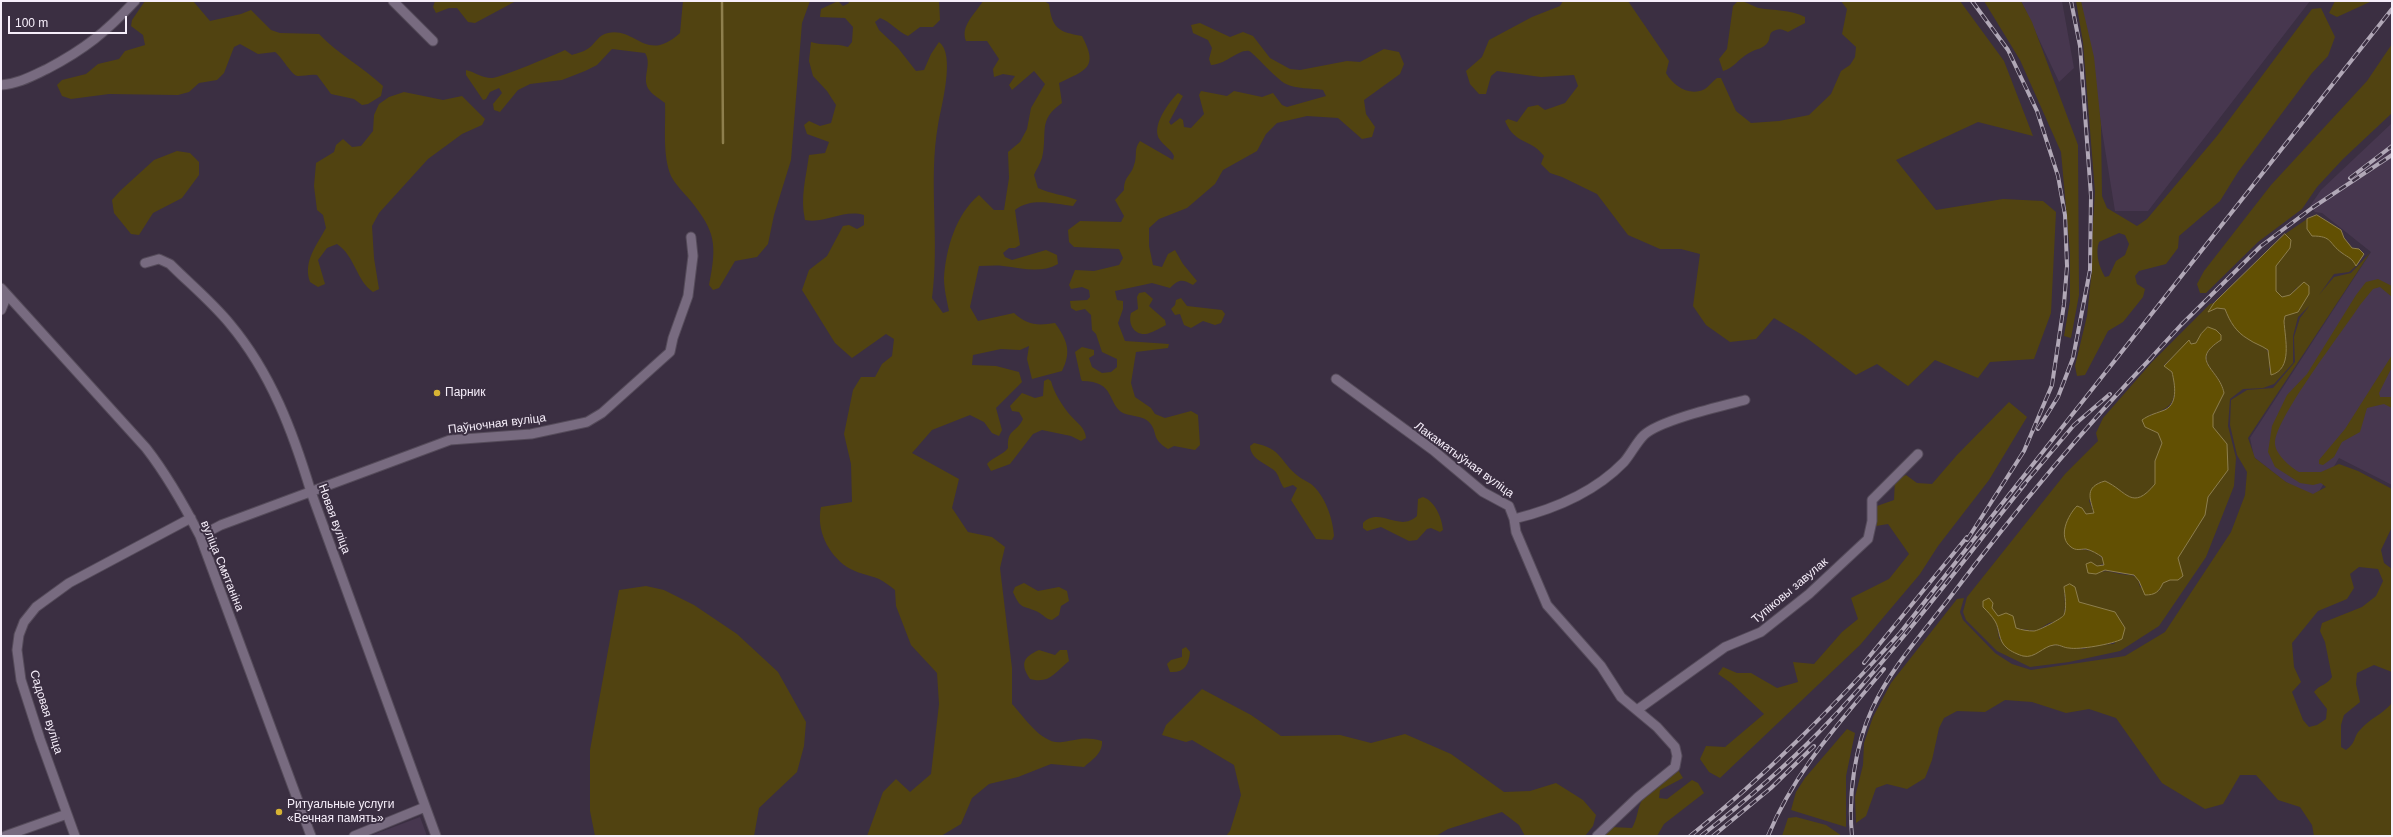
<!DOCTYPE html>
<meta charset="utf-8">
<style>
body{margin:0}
#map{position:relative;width:2393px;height:837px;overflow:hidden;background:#3b2f42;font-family:Arial,sans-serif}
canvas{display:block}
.frame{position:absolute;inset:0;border:2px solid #f6eefa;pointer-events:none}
.scale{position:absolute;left:8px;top:16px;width:119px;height:18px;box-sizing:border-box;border:2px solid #f6eefa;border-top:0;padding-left:5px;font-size:12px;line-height:14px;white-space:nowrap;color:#f6eefa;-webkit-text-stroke:3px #3b2f42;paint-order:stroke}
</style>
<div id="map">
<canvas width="2393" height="837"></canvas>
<div class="frame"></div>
<div class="scale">100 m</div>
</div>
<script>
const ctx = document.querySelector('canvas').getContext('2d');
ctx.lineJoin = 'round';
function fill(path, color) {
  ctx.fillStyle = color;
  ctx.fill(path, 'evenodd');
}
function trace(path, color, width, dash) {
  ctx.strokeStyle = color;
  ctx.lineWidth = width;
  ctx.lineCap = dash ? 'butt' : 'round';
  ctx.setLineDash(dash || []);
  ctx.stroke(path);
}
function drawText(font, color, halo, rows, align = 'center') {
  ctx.font = font + ' Arial,sans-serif';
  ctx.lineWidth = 4;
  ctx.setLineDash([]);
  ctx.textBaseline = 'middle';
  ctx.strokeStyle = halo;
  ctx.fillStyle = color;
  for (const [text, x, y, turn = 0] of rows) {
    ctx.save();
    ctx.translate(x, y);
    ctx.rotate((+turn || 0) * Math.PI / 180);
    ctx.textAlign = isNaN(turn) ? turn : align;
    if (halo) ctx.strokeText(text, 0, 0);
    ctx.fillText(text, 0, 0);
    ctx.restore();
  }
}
fill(new Path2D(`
 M 2021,1 L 2062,1 L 2074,68 L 2059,82 Z
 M 2081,1 L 2310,1 L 2148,211 L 2115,211 Z
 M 2392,123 L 2392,485 L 2339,458 L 2314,500 L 2283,480 L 2254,457 L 2250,438 L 2371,252 L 2322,213 L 2315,212 L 2310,206 L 2321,190 Z
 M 420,817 L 427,836 L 370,836 Z`), '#47374f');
fill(new Path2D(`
 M 145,1 L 193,1 L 210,21 L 241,14 L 251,10 L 271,30 L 280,33 L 319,34 C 338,54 363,67 383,86 L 381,96 L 368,104 L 362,105 L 354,99 L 331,94 L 317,75 C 310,74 305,76 298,76 C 292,76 282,57 275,52 L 258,54 L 240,44 L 234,47 L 224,73 L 217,80 L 199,83 L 189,92 L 178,95 L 109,94 L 71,99 L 62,96 L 57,85 L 62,80 L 86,74 L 98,64 L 119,59 L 125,51 L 145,45 L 143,35 L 131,26 L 132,20 Z
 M 435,1 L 516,1 L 475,23 L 468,22 L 457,8 L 449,8 L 436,13 L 433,7 Z
 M 683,1 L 810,1 L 802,23 L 791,160 L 774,215 L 768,244 L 757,257 L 735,261 L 719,288 L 713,290 L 709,285 C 717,244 716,232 690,200 C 684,193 675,184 671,176 C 662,154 666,125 665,103 C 660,99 653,95 650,91 C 640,79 653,65 645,53 L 612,49 L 597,65 L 585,71 L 562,80 L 530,84 L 518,90 L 500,112 L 494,110 L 493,104 L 502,93 L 499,88 L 490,92 L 486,99 L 483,100 L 466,75 L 466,70 C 475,72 481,78 492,78 C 500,78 554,55 565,50 L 572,55 C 577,53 584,52 589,48 C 596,43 598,35 608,33 C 636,27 646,64 680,33 Z
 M 838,1 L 843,6 L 849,3 L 848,1 L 939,1 L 940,20 L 933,27 L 920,27 L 908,36 C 897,31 891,22 880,18 L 875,22 L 879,30 L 898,48 L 916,71 L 924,70 L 931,54 L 939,42 C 956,54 941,107 938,125 C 928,182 940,240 932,298 L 943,313 L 949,311 C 947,301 944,289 944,278 C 946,248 956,214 979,195 L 994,210 L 1004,210 L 1009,178 L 1008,152 L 1020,142 L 1027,129 L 1031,108 L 1045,84 L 1034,71 L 1012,90 L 1009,85 L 1015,76 L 1003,74 L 994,77 L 993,69 L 999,59 L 987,41 L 966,41 C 960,26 975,14 983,1 L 1044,1 L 1049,4 C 1052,28 1058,32 1082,36 C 1099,68 1086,70 1059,83 L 1062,103 C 1037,120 1048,133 1042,158 C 1040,164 1036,170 1034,175 L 1038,188 C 1051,194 1064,195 1077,200 L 1073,206 C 1055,204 1031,197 1015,210 L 1020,245 L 1015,248 L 1009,248 L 1003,253 L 1005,257 L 1012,260 L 1046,250 L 1057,255 L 1058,264 C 1040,274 1022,268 1003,266 C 996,265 987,266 979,266 L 970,307 L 978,321 L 1014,313 C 1027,325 1037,326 1055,323 C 1067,340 1072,351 1062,371 L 1032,379 L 1027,359 L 1029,346 L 1020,350 L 1001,349 L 973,355 L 972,365 L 996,366 L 1019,372 L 1022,382 L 996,408 L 1002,430 L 999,436 L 992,433 L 984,422 L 970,415 L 932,430 L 912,453 L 959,479 L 952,508 L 968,532 L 992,537 L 1005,547 L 1000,568 L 1012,668 L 1012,704 C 1025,718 1042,745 1062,742 C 1080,740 1083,736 1102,741 C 1103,753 1092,760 1084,767 L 1051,764 L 1018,777 L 989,784 L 972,798 L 961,824 L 941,836 L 867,836 L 883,792 L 896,779 L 910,792 L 931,774 L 939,704 L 937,673 L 911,645 L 896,606 L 895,590 C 890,586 885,582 879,579 C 869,575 856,573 847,567 C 828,554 816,530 821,507 L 852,502 L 851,464 L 844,434 L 853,390 L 861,377 L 875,377 L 882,364 L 892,356 L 894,339 L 886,334 L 852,358 L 835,343 L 802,290 L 809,270 L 827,256 L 843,226 L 849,225 L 857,229 L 864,225 L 864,215 C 843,209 826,224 805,220 C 800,197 806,178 809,155 L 825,153 L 829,142 L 807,134 L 804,125 L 809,121 L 820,126 L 831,123 L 836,105 L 827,91 L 813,76 L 809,61 L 811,42 C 824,46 835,43 848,47 L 852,42 L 853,27 L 845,18 L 820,17 L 821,9 Z
 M 1563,1 L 1628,1 L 1669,61 L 1666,73 C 1673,86 1690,97 1705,89 C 1709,86 1713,81 1717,78 L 1721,78 L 1736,111 L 1751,123 L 1779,121 L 1809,115 L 1831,94 L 1841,71 L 1850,65 L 1855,57 L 1856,47 L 1842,34 L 1847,9 L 1841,1 L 1960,1 L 2004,61 L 2033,136 L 1978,122 L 1896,160 L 1936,210 L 2003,199 L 2043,201 L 2056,212 L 2051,313 L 2034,359 L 1990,362 L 1978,378 L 1935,360 L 1908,386 L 1877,364 L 1856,375 L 1804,336 L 1774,318 L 1756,339 L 1730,342 L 1706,325 L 1693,306 L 1700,254 L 1681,249 L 1660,249 L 1628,235 L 1597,194 L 1562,177 L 1550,173 L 1541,164 L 1544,156 C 1529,137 1516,146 1505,121 L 1508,119 L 1517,122 L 1528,107 L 1538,105 L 1545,110 L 1565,103 L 1578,86 L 1574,75 L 1541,77 L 1497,71 L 1491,76 L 1486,94 L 1479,94 L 1470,84 L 1466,71 L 1482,57 L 1489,40 L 1532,17 L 1560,6 Z
 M 1738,1 C 1746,1 1752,6 1759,8 C 1774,11 1790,9 1805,17 L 1805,23 L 1788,32 C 1784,30 1780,28 1776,30 C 1768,32 1771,37 1768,42 C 1764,49 1755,49 1749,53 C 1739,58 1733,69 1723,71 L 1719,59 L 1727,49 L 1733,6 Z
 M 1984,1 L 2021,1 L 2032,22 L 2078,145 L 2079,295 L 2071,338 L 2064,336 L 2070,301 L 2070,252 L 2061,152 L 2020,60 Z
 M 2076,1 L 2081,1 L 2094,57 L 2101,125 L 2102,196 L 2107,208 L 2137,226 L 2147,219 L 2217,136 L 2312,9 L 2321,8 L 2335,37 L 2328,56 L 2312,73 L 2238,172 L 2220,201 L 2179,236 L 2178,248 L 2166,264 L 2139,271 L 2135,276 L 2137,284 L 2145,289 L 2143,297 L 2123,322 L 2108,331 L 2085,375 L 2077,376 L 2075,366 L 2087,316 L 2092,269 L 2092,239 L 2095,192 L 2083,42 ZM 2119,233 L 2125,235 L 2129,244 L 2125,255 L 2116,261 L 2109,276 L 2105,277 C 2099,267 2095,253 2099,242 Z
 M 2335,1 L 2372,1 L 2337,17 L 2329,13 Z
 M 1200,23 L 1230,37 L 1243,32 L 1253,36 L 1270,58 L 1290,69 L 1300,70 L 1347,61 L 1360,62 L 1384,49 L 1399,52 L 1404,64 L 1400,74 L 1364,100 L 1366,114 L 1375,127 L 1372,137 L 1362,139 L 1338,118 L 1307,116 L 1277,123 L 1266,134 L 1257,151 L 1223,170 L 1215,184 L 1187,208 L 1159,219 L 1149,228 L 1149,246 L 1153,265 L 1162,267 L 1168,254 L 1175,250 L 1183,264 L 1197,281 L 1193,285 C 1182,279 1179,279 1170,288 L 1152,283 L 1115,291 L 1117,300 L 1123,301 L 1123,309 L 1118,323 L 1125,341 L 1169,344 L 1168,348 L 1136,352 L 1131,383 L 1135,397 L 1151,408 L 1155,414 L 1165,418 L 1191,411 L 1198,415 L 1200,445 L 1195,450 L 1174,446 L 1168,449 C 1150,438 1159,433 1149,422 C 1142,415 1132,417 1123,413 C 1107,404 1116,381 1082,381 L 1081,379 L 1075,352 L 1082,347 L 1094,350 L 1094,355 L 1089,358 L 1092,367 L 1102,373 L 1111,372 L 1117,367 L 1117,359 L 1102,352 L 1096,334 L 1092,330 L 1091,315 L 1085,309 L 1076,311 L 1071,308 L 1070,301 L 1087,300 L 1090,297 L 1089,290 L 1082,287 L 1071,289 L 1069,285 L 1075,270 L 1094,271 L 1119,265 L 1123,258 L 1119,249 L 1074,247 L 1069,242 L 1068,230 L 1080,221 L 1121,222 L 1124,216 L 1115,200 L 1124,190 C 1124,176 1131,176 1134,165 C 1138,155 1133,150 1140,141 L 1173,160 L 1174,156 C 1171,149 1164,146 1160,140 C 1150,127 1169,102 1178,93 L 1183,96 L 1169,122 L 1171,125 L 1180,118 L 1183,120 L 1184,127 L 1191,128 L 1204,114 L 1199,95 L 1201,91 L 1227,96 L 1234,91 L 1262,97 L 1273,93 L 1282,105 L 1287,107 L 1326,96 L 1323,90 C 1312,88 1295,89 1286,84 C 1275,78 1253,52 1249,51 C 1239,49 1225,65 1211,65 L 1209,59 L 1212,48 L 1208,40 L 1193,33 L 1191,25 Z
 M 2392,44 L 2392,113 L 2343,159 L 2317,187 L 2302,209 L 2258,242 L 2206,293 L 2200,293 L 2197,284 L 2204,271 L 2271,185 L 2367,81 Z
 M 404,92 L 443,100 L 462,96 L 485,119 L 482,125 L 462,134 L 428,159 L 379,213 L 372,226 L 374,258 L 379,289 L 373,292 C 356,280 355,256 337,244 L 327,248 L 318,260 L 325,284 L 318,287 L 310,282 C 303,262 316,246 326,228 L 323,215 L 317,210 L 314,186 L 316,163 L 334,152 L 336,145 L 343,139 L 352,147 L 361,146 L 373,131 L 374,115 L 379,104 L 389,97 Z
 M 177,151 L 190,153 L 199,162 L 199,175 L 182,198 L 153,213 L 139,235 L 131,234 L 114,213 L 112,200 L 120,191 L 154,160 Z
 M 2307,219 L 2307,229 L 2330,239 L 2341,253 L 2351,257 L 2356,266 L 2349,272 L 2334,274 L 2319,295 L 2334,277 L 2351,273 L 2370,253 L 2248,438 L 2255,458 L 2286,482 L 2313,494 L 2326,487 L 2321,483 L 2313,485 L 2300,483 L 2275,467 L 2268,452 L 2272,426 L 2287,395 L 2307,374 L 2356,295 L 2366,282 L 2378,279 L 2392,286 L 2392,297 L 2380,287 L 2373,289 L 2360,305 C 2343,331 2277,416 2275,442 C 2274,453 2290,467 2299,472 L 2321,472 L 2339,464 L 2358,471 L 2392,489 L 2392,527 L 2381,550 L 2384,563 L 2392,569 L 2392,672 L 2374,665 L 2357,673 L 2356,684 L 2360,702 L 2344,715 L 2341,725 L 2341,747 L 2346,750 C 2357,742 2353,737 2360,730 C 2370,718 2382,715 2392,703 L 2392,836 L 2314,836 L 2312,825 L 2300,807 L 2278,800 L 2256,775 L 2240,775 L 2223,804 L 2205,809 L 2162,783 L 2116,718 L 2089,709 L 2066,713 L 2032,702 L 2005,700 L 1985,712 L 1957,711 L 1944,718 L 1939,728 L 1932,760 L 1925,778 L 1907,789 L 1887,784 L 1876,788 L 1866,816 L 1856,823 L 1855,797 L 1863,765 L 1864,743 L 1873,717 L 1891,683 L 1957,599 L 1964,598 L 1960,612 L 1963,620 L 1995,653 L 2012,664 L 2031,670 L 2125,656 L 2165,632 L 2231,532 L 2245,495 L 2247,472 L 2237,455 L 2230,425 L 2231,400 L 2247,390 L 2273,388 L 2295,362 L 2294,337 L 2300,318 L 2310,305 L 2298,317 L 2293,336 L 2293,363 L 2274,384 L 2263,388 L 2243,389 L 2230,399 L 2228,426 L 2236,458 L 2234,486 L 2206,557 L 2159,626 L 2120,651 L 2069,662 L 2030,667 L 1997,651 L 1966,620 L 1963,612 L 1967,597 L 2065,474 L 2098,441 L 2096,433 L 2103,418 L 2152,362 L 2210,304 L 2214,303 L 2209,312 L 2217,308 L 2225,309 C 2230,322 2236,330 2248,339 C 2251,341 2256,341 2259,343 C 2270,349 2271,360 2269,371 L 2286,347 L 2284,321 L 2285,316 L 2292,313 L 2297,287 L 2290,295 L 2282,297 L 2276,291 L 2276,266 L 2290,248 L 2291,240 L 2285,234 ZM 2201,334 L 2221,340 C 2189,361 2219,368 2224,393 L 2213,415 L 2213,427 L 2219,435 L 2228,470 L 2208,497 L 2205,515 L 2178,558 L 2183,576 L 2178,580 L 2170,580 L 2163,583 L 2159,591 L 2140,587 C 2138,573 2131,576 2120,574 C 2109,572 2106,569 2096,574 L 2097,566 L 2105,563 C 2100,553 2090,549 2078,550 L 2082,508 L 2086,514 L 2094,513 L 2089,501 L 2098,483 L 2105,481 C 2127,491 2132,512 2155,484 L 2155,461 L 2162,443 L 2158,433 L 2145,427 L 2149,415 C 2176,408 2177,397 2172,372 L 2164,365 L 2189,341 L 2191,344 L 2196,343 ZM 2359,567 L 2378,569 L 2383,581 L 2376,596 L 2362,607 L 2322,623 L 2320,631 L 2325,642 L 2332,677 C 2327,685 2319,685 2314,692 L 2327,709 L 2326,719 L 2317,725 L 2309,727 L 2303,720 L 2292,692 L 2301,682 L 2294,667 L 2292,643 L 2318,611 L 2347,599 L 2354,588 L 2350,574 ZM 2064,587 L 2075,587 L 2079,602 L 2115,612 L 2125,628 L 2114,644 L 2095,645 L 2084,649 L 2069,648 L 2056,645 L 2046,647 L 2034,655 L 2024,656 L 2007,648 L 1999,638 L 1996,622 L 1983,601 L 1993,603 L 1992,608 L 1998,616 L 2013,622 L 2015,628 L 2036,631 L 2049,623 L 2061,620 L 2064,615 L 2065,605 Z
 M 1145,292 L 1153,299 L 1149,306 L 1165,320 L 1166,325 C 1160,328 1152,333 1146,334 C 1133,335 1128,323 1131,313 L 1138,309 L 1137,297 L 1139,293 Z
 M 1181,298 L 1187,306 L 1222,310 L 1225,314 L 1221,323 L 1215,325 L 1203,321 L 1191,328 L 1184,325 L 1180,314 L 1175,315 L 1171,309 L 1175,305 L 1176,300 Z
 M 2392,355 L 2392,367 L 2379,393 L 2380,397 L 2392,397 L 2392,408 L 2384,404 L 2367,408 L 2360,432 L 2342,442 L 2334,457 L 2323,465 L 2319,464 L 2319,460 L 2345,429 Z
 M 1048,379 L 1051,381 C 1054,393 1062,405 1070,415 C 1077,423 1085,427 1086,438 L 1081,441 L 1071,436 L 1042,430 L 1033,434 L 1010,464 L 991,471 L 987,464 C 993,457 1003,455 1008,448 C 1007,428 1016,434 1023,419 L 1019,412 L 1012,411 L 1010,406 L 1022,393 L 1035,398 L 1043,396 L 1044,381 Z
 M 2009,402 L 2027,417 L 1989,480 L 1938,546 L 1920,574 L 1860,645 L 1720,778 L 1709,772 L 1700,759 L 1706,746 L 1725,747 L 1764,714 L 1731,683 L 1718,674 L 1723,667 L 1737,673 L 1751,673 L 1777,688 L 1798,682 L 1793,662 L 1814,664 L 1842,632 L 1858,619 L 1851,598 L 1889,579 L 1909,554 L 1888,524 L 1876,526 L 1877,506 L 1894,500 L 1895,480 L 1906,475 L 1917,483 L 1932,484 L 1957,455 Z
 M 1254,443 C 1283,449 1279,461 1298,476 C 1301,479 1307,481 1311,484 C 1325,495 1333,519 1334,536 L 1332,540 L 1316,539 L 1291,500 L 1297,488 L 1293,485 L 1284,488 C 1280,483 1279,475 1275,471 C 1266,463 1251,460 1250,446 Z
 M 1423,497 C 1435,501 1442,518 1443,530 L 1440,532 L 1431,528 L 1427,529 L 1417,540 L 1409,541 L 1381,527 L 1367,531 L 1363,528 L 1363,523 C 1380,506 1399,533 1417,516 L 1418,499 Z
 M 1024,583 L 1038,591 L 1059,587 L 1067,591 L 1069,601 L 1061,606 L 1059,615 L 1052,620 C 1045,619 1044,615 1038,612 C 1024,605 1021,611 1013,592 L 1015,587 Z
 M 646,586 L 664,590 L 694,605 L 737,634 L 778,672 L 806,722 L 804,746 L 797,772 L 759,808 L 754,836 L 595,836 L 590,811 L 590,750 L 619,590 Z
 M 1186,647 L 1190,652 C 1189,665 1184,673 1170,672 L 1167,664 L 1171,660 L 1182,657 L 1182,649 Z
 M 1039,650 L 1055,655 L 1060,650 L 1067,650 L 1069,661 C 1054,673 1050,684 1030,679 C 1020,664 1023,657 1039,650 Z
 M 1202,689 L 1251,715 L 1281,736 L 1340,735 L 1371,743 L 1405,734 L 1451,754 L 1504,792 L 1530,791 L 1556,783 L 1583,800 L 1596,815 L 1593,826 L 1585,836 L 1525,836 L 1519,825 L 1502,812 L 1448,829 L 1436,836 L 1226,836 L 1230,831 L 1241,795 L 1234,765 L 1192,740 L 1186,742 L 1162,735 L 1166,725 Z
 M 1847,729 L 1855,733 L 1846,776 L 1846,827 L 1791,810 L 1796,792 L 1805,778 Z
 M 1678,770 L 1683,778 L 1660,790 L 1659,798 L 1667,799 L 1692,780 L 1698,783 L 1704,793 L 1664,824 L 1657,836 L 1602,836 L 1611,827 L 1632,828 C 1638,818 1637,808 1643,798 C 1647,791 1671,773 1678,770 Z
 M 1796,817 L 1826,825 L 1842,836 L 1782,836 L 1788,818 Z`), '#514311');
const water = new Path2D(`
 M 2317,215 L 2341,230 L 2344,238 L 2352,248 L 2359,249 L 2364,254 L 2356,266 C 2352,258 2349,258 2342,253 C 2328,243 2333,236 2312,236 L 2307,229 L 2307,219 Z
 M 2285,234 L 2291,240 L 2290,248 L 2276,266 L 2276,291 L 2282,297 L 2290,295 L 2304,282 L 2309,286 L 2309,294 L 2298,312 L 2285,316 L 2284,321 C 2285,339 2293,369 2271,375 L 2268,350 C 2261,345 2255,344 2248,339 C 2236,332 2230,322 2225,309 L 2217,308 L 2208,312 L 2214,303 Z
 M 2208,327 L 2216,330 L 2221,335 L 2221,340 C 2188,361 2219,368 2224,393 L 2213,415 L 2213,427 L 2227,444 L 2228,470 L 2208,497 L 2205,515 L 2178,558 L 2183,576 L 2178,580 L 2170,580 L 2163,583 C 2159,592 2155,595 2145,595 L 2139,581 L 2134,575 L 2105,570 L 2096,574 L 2088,573 L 2086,564 L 2091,562 L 2097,566 L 2104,565 L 2102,557 C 2098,554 2091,550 2086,549 C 2080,549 2076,551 2071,547 C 2057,537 2068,515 2077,506 L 2082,508 L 2086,514 L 2094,513 C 2090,498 2084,487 2105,481 C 2127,491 2132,512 2155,484 L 2155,461 L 2162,443 L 2158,433 L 2145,427 L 2142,420 C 2149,415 2154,414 2162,411 C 2179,406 2175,385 2172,372 L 2164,366 L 2189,340 L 2191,344 L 2196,343 L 2201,334 Z
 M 2070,584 L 2075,587 L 2079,602 L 2115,612 L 2125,628 L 2122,639 C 2113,644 2079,650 2069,648 C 2064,648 2059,644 2054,645 C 2043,646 2035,659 2023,656 C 2019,655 2010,651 2007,648 C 1998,641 2000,629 1995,621 C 1992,616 1987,611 1983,607 L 1983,601 L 1989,598 L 1993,603 L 1992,608 L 1998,616 L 2006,613 L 2013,616 L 2016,628 C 2022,630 2028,631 2034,631 C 2038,631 2063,618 2064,615 C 2067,608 2065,595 2064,587 Z`);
fill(water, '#625003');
trace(water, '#8e7f4d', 1);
trace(new Path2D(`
 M 722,1 L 723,143`), '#8e7f4d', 2.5);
const minor = new Path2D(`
 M 393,1 L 433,41
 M 1,85 C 18,84 32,76 47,69 C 85,49 106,32 135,1
 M 145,263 L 159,259 L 170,264 C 190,284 212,302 230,324 C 271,373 293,432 311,492 L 436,836
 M 1,288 L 146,448 C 167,475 184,505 200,536 L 311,836
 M 1,310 L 7,295
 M 1336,379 L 1433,450 L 1483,492 L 1509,506 L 1514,519 C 1555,509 1594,493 1624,462 C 1631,454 1636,443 1644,435 C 1660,420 1722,406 1745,400
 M 1514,519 L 1516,532 L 1547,605 L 1601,666 L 1621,697 L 1657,727 L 1675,747 L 1677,756 L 1675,767 L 1638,797 L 1597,836
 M 200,536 L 221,525 L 450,440 L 531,434 L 587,422 L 602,413 L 670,352 L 673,338 L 688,296 L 693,256 L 691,237
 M 1637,710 L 1725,647 L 1761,632 L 1809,594 L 1868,539 L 1872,521 L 1872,500 L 1918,454
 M 5,836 L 67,814
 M 75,836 L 40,739 L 21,680 L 17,650 L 19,635 L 24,622 L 36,607 L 69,583 L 191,518
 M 354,836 L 425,807`);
trace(minor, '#554b5a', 11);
trace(minor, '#786b80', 9);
const rail = new Path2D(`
 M 2350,178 L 2392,146
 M 2149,360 L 2181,325 L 2261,246 L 2312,208 L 2392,155
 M 2038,429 L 2058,397 L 2073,358 L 2090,270 L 2091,196 L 2080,46 L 2071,1
 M 2021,488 L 2074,425 L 2110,394
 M 1967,540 L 2024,451 L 2052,385 L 2064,304 L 2067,266 L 2065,215 L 2058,176 L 2037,111 L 2008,50 L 1972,1
 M 1864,663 L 1967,537
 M 1690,836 C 1767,775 1834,706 1900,633 L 2392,9
 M 1701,836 C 1743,803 1784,768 1821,730 C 1895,653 1958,567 2025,484
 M 1713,836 L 1771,788 L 1814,746
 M 1768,836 C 1794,772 1840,722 1884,669
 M 1852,836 C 1848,795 1855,746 1872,709 C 1891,668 1921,635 1948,600 C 2012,515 2079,433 2152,357`);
trace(rail, '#b1a8b7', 4);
trace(rail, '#3b2f42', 2.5, [8]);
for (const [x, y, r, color] of [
 [437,393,4,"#d7b434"],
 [279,812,4,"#d7b434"]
]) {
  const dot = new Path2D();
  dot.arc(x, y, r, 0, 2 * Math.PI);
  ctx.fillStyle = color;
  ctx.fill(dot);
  trace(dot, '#3b2f42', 1.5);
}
drawText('12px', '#f6eefa', '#3b2f42', [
 ["Парник",445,393],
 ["Ритуальные услуги",287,805],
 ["«Вечная память»",287,819]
], 'left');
drawText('12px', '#f6eefa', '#3b2f42', [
 ["Паўночная вуліца",497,424,-7],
 ["Лакаматыўная вуліца",1464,460,36],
 ["Новая вуліца",334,519,70],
 ["вуліца Смятаніна",222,566,68],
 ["Тупіковы завулак",1790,591,-40],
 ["Садовая вуліца",46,712,73]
]);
</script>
